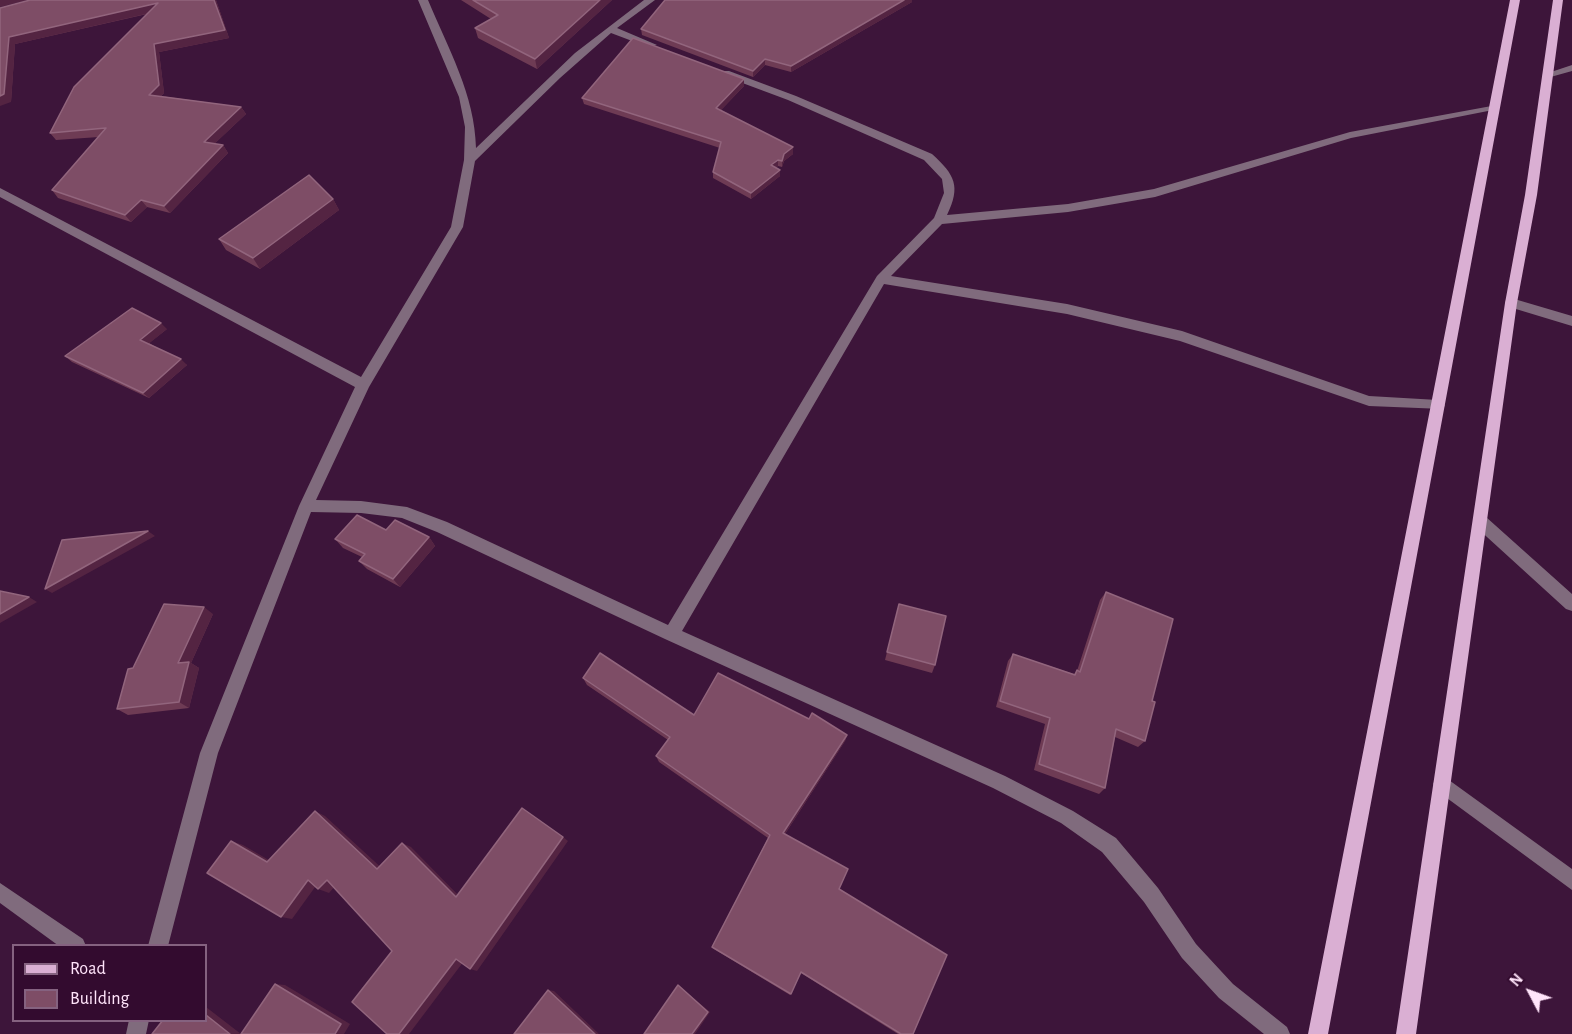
<!DOCTYPE html>
<style>
body{margin:0}
#map{position:relative;width:1572px;height:1034px;overflow:hidden;background:#3d153a;font-family:"Alegreya Sans",sans-serif}
canvas{display:block}
.legend{position:absolute;left:12px;top:944px;width:195px;height:78px;box-sizing:border-box;background:#330b2f;border:2px solid #856280;margin:0;padding:8px 10px;list-style:none;font-size:18px;color:#ffe4fa}
.legend li{display:flex;align-items:center;gap:12px;height:30px}
.legend b{width:30px;border:2px solid #856280}
.north{position:absolute;left:1500px;top:962px;width:60px;height:60px;-webkit-text-stroke:4px #330b2f;paint-order:stroke;rotate:311deg;font-size:16px;font-weight:700;line-height:24px;text-align:center;color:#ffe4fa}
.north::after{content:'';display:block;margin:auto;width:21px;height:27px;background:#ffe4fa;clip-path:polygon(50% 0,100% 100%,50% 72%,0 100%)}
</style>
<div id="map">
<canvas width="1572" height="1034"></canvas>
<ul class="legend">
<li><b style="height:8px;background:#daafd3"></b>Road</li>
<li><b style="height:16px;background:#7e4d66"></b>Building</li>
</ul>
<div class="north">N</div>
</div>
<script>
const ctx = document.querySelector('canvas').getContext('2d');
ctx.lineJoin = 'round';
function fill(path, color) {
  ctx.fillStyle = color;
  ctx.fill(path, 'evenodd');
}
function trace(path, color, width, dash) {
  ctx.strokeStyle = color;
  ctx.lineWidth = width;
  ctx.lineCap = dash ? 'butt' : 'round';
  ctx.setLineDash(dash || []);
  ctx.stroke(path);
}
fill(new Path2D(`
 M 418,0 L 428,0 C 448,48 475,95 476,148 L 575,53 L 644,0 L 655,0 L 617,28 L 657,45 L 648,47 L 611,33 L 560,78 L 475,161 L 463,227 L 369,387 L 316,500 L 361,501 L 407,507 L 447,522 L 668,625 L 877,276 L 934,218 L 944,193 L 942,179 L 924,160 L 788,100 L 721,75 L 721,71 L 729,71 L 796,96 L 932,154 C 955,175 961,186 947,215 L 1068,204 L 1154,189 L 1350,132 L 1497,105 L 1498,107 L 1493,110 L 1351,138 L 1155,197 L 1068,212 L 942,224 L 891,276 L 1067,304 L 1182,331 L 1369,396 L 1438,400 L 1445,405 L 1443,409 L 1369,406 L 1180,341 L 1067,314 L 884,284 L 682,631 L 1005,776 L 1073,811 L 1116,838 L 1158,888 L 1196,944 L 1233,984 L 1287,1027 L 1290,1034 L 1264,1034 L 1219,998 L 1182,958 L 1144,902 L 1102,852 L 1061,823 L 993,788 L 665,639 L 437,532 L 402,518 L 361,513 L 311,512 L 218,753 L 168,946 L 148,946 L 200,753 L 299,506 L 355,387 L 0,197 L 0,188 L 361,377 L 451,227 L 464,160 L 465,127 L 459,97 Z
 M 1572,65 L 1572,71 L 1547,78 L 1542,75 Z
 M 1511,298 L 1572,316 L 1572,326 L 1506,306 L 1505,303 L 1506,300 Z
 M 1481,516 L 1486,517 L 1572,594 L 1572,611 L 1566,609 L 1476,527 L 1473,522 L 1476,517 Z
 M 1442,775 L 1572,869 L 1572,890 L 1436,790 L 1433,784 L 1436,778 Z
 M 0,883 L 83,939 L 86,946 L 59,946 L 0,903 Z
 M 129,1020 L 149,1020 L 146,1034 L 126,1034 Z`), '#806b7d');
fill(new Path2D(`
 M 1510,0 L 1520,0 L 1328,1034 L 1308,1034 Z
 M 1553,0 L 1563,0 L 1537,195 L 1517,303 L 1416,1034 L 1396,1034 L 1505,303 L 1525,195 Z`), '#daafd3');
fill(new Path2D(`
 M 216,0 L 229,38 L 159,52 L 164,93 L 161,96 L 241,107 L 246,114 L 214,144 L 223,145 L 228,153 L 170,213 L 147,207 L 131,222 L 58,198 L 52,190 L 99,137 L 56,140 L 50,133 L 147,14 L 15,44 L 11,102 L 0,8 Z
 M 461,0 L 612,0 L 537,69 L 478,38 L 475,28 L 491,19 Z
 M 665,0 L 912,0 L 912,2 L 791,72 L 765,65 L 753,77 L 642,35 L 641,29 Z
 M 744,86 L 721,110 L 793,154 L 784,161 L 782,167 L 778,166 L 776,167 L 780,176 L 751,199 L 713,178 L 713,172 L 720,148 L 584,104 L 582,98 Z
 M 333,199 L 339,210 L 260,269 L 226,250 L 219,239 Z
 M 167,329 L 149,343 L 187,365 L 149,398 L 72,362 L 65,356 Z
 M 386,530 L 429,537 L 435,546 L 400,587 L 367,569 L 359,561 L 362,557 L 343,548 L 335,539 Z
 M 1106,592 L 1152,701 L 1145,741 L 1138,747 L 1115,737 L 1105,788 L 1099,794 L 1034,770 L 1045,724 L 996,707 L 1008,661 L 1013,654 L 1074,674 L 1077,670 L 1077,671 L 1100,600 Z
 M 899,604 L 935,665 L 932,673 L 885,660 Z
 M 213,614 L 191,663 L 199,668 L 189,708 L 128,715 L 117,709 L 133,668 Z
 M 583,678 L 694,715 L 809,719 L 847,735 L 845,741 L 785,834 L 839,889 L 913,1034 L 898,1034 L 801,973 L 790,995 L 714,949 L 712,947 L 768,838 L 659,762 L 656,756 L 668,740 L 587,685 Z`), '#6e3b54');
fill(new Path2D(`
 M 0,0 L 28,0 L 0,7 Z
 M 214,0 L 216,0 L 229,38 L 159,52 L 164,93 L 154,102 L 149,95 L 154,44 Z
 M 600,0 L 612,0 L 537,69 L 535,59 Z
 M 904,0 L 912,0 L 912,2 L 791,72 L 791,66 Z
 M 158,3 L 163,10 L 15,44 L 11,102 L 0,106 L 0,96 L 9,37 Z
 M 765,59 L 765,65 L 753,77 L 753,71 Z
 M 744,79 L 744,86 L 717,114 L 716,108 Z
 M 241,107 L 246,114 L 209,149 L 204,142 Z
 M 223,145 L 228,153 L 170,213 L 164,206 Z
 M 793,147 L 793,154 L 784,161 L 782,167 L 782,161 L 784,154 Z
 M 778,160 L 778,166 L 771,171 L 771,165 Z
 M 780,170 L 780,176 L 751,199 L 751,193 Z
 M 333,199 L 339,210 L 260,269 L 253,258 Z
 M 141,200 L 147,207 L 131,222 L 125,215 Z
 M 161,323 L 167,329 L 146,346 L 140,340 Z
 M 181,359 L 187,365 L 149,398 L 143,393 Z
 M 148,531 L 155,536 L 52,593 L 45,589 Z
 M 429,537 L 435,546 L 400,587 L 393,579 Z
 M 29,597 L 37,602 L 0,623 L 0,614 Z
 M 204,607 L 213,614 L 191,663 L 199,668 L 189,708 L 179,702 L 178,663 Z
 M 847,735 L 845,741 L 783,837 L 783,833 Z
 M 315,811 L 325,816 L 386,872 L 377,869 Z
 M 563,837 L 568,841 L 477,971 L 470,969 Z
 M 231,841 L 243,845 L 279,866 L 267,862 Z
 M 402,843 L 411,847 L 463,900 L 456,897 Z
 M 308,880 L 318,883 L 292,919 L 281,917 Z
 M 327,880 L 337,884 L 329,893 L 318,889 Z
 M 456,959 L 464,961 L 409,1034 L 399,1034 Z
 M 275,984 L 285,985 L 350,1024 L 344,1034 L 335,1034 Z
 M 678,985 L 710,1012 L 695,1034 L 692,1034 Z
 M 548,990 L 554,991 L 599,1034 L 595,1034 Z
 M 206,1007 L 241,1034 L 230,1034 L 206,1015 Z`), '#542442');
const building = new Path2D(`
 M 30,0 L 214,0 L 225,30 L 154,44 L 159,85 L 149,95 L 241,107 L 204,142 L 223,145 L 164,206 L 141,200 L 125,215 L 52,190 L 106,128 L 50,133 L 74,87 L 158,3 L 9,37 L 4,94 L 0,96 L 0,8 Z
 M 473,0 L 600,0 L 535,59 L 475,28 L 498,15 Z
 M 665,0 L 904,0 L 791,66 L 765,59 L 753,71 L 641,29 Z
 M 633,38 L 744,79 L 716,108 L 793,147 L 784,154 L 782,161 L 778,160 L 771,165 L 780,170 L 751,193 L 713,172 L 721,142 L 582,98 Z
 M 309,175 L 333,199 L 253,258 L 219,239 Z
 M 132,308 L 161,323 L 140,340 L 181,359 L 143,393 L 65,356 Z
 M 357,515 L 386,530 L 395,520 L 429,537 L 393,579 L 359,561 L 365,554 L 335,539 Z
 M 148,531 L 45,589 L 62,540 Z
 M 0,591 L 29,597 L 0,614 Z
 M 1106,592 L 1173,619 L 1152,701 L 1155,702 L 1145,741 L 1116,729 L 1105,788 L 1039,764 L 1050,718 L 1000,701 L 1013,654 L 1075,675 L 1077,670 L 1080,672 Z
 M 164,604 L 204,607 L 178,663 L 189,662 L 179,702 L 117,709 L 128,669 L 133,668 Z
 M 899,604 L 946,616 L 935,665 L 887,652 Z
 M 600,653 L 694,715 L 718,673 L 809,719 L 812,713 L 847,735 L 783,833 L 848,869 L 839,889 L 947,955 L 913,1034 L 901,1034 L 801,972 L 791,994 L 712,947 L 770,835 L 656,756 L 670,737 L 583,678 Z
 M 522,808 L 563,837 L 470,969 L 456,959 L 399,1034 L 387,1034 L 352,1002 L 392,951 L 327,880 L 318,889 L 308,880 L 281,917 L 207,873 L 231,841 L 267,862 L 315,811 L 377,869 L 402,843 L 456,897 Z
 M 275,984 L 341,1024 L 335,1034 L 241,1034 Z
 M 678,985 L 708,1012 L 692,1034 L 644,1034 Z
 M 548,990 L 595,1034 L 514,1034 Z
 M 206,1015 L 230,1034 L 152,1034 L 163,1020 L 206,1020 Z`);
fill(building, '#7e4d66');
trace(building, '#92657d', 1.5);
</script>
